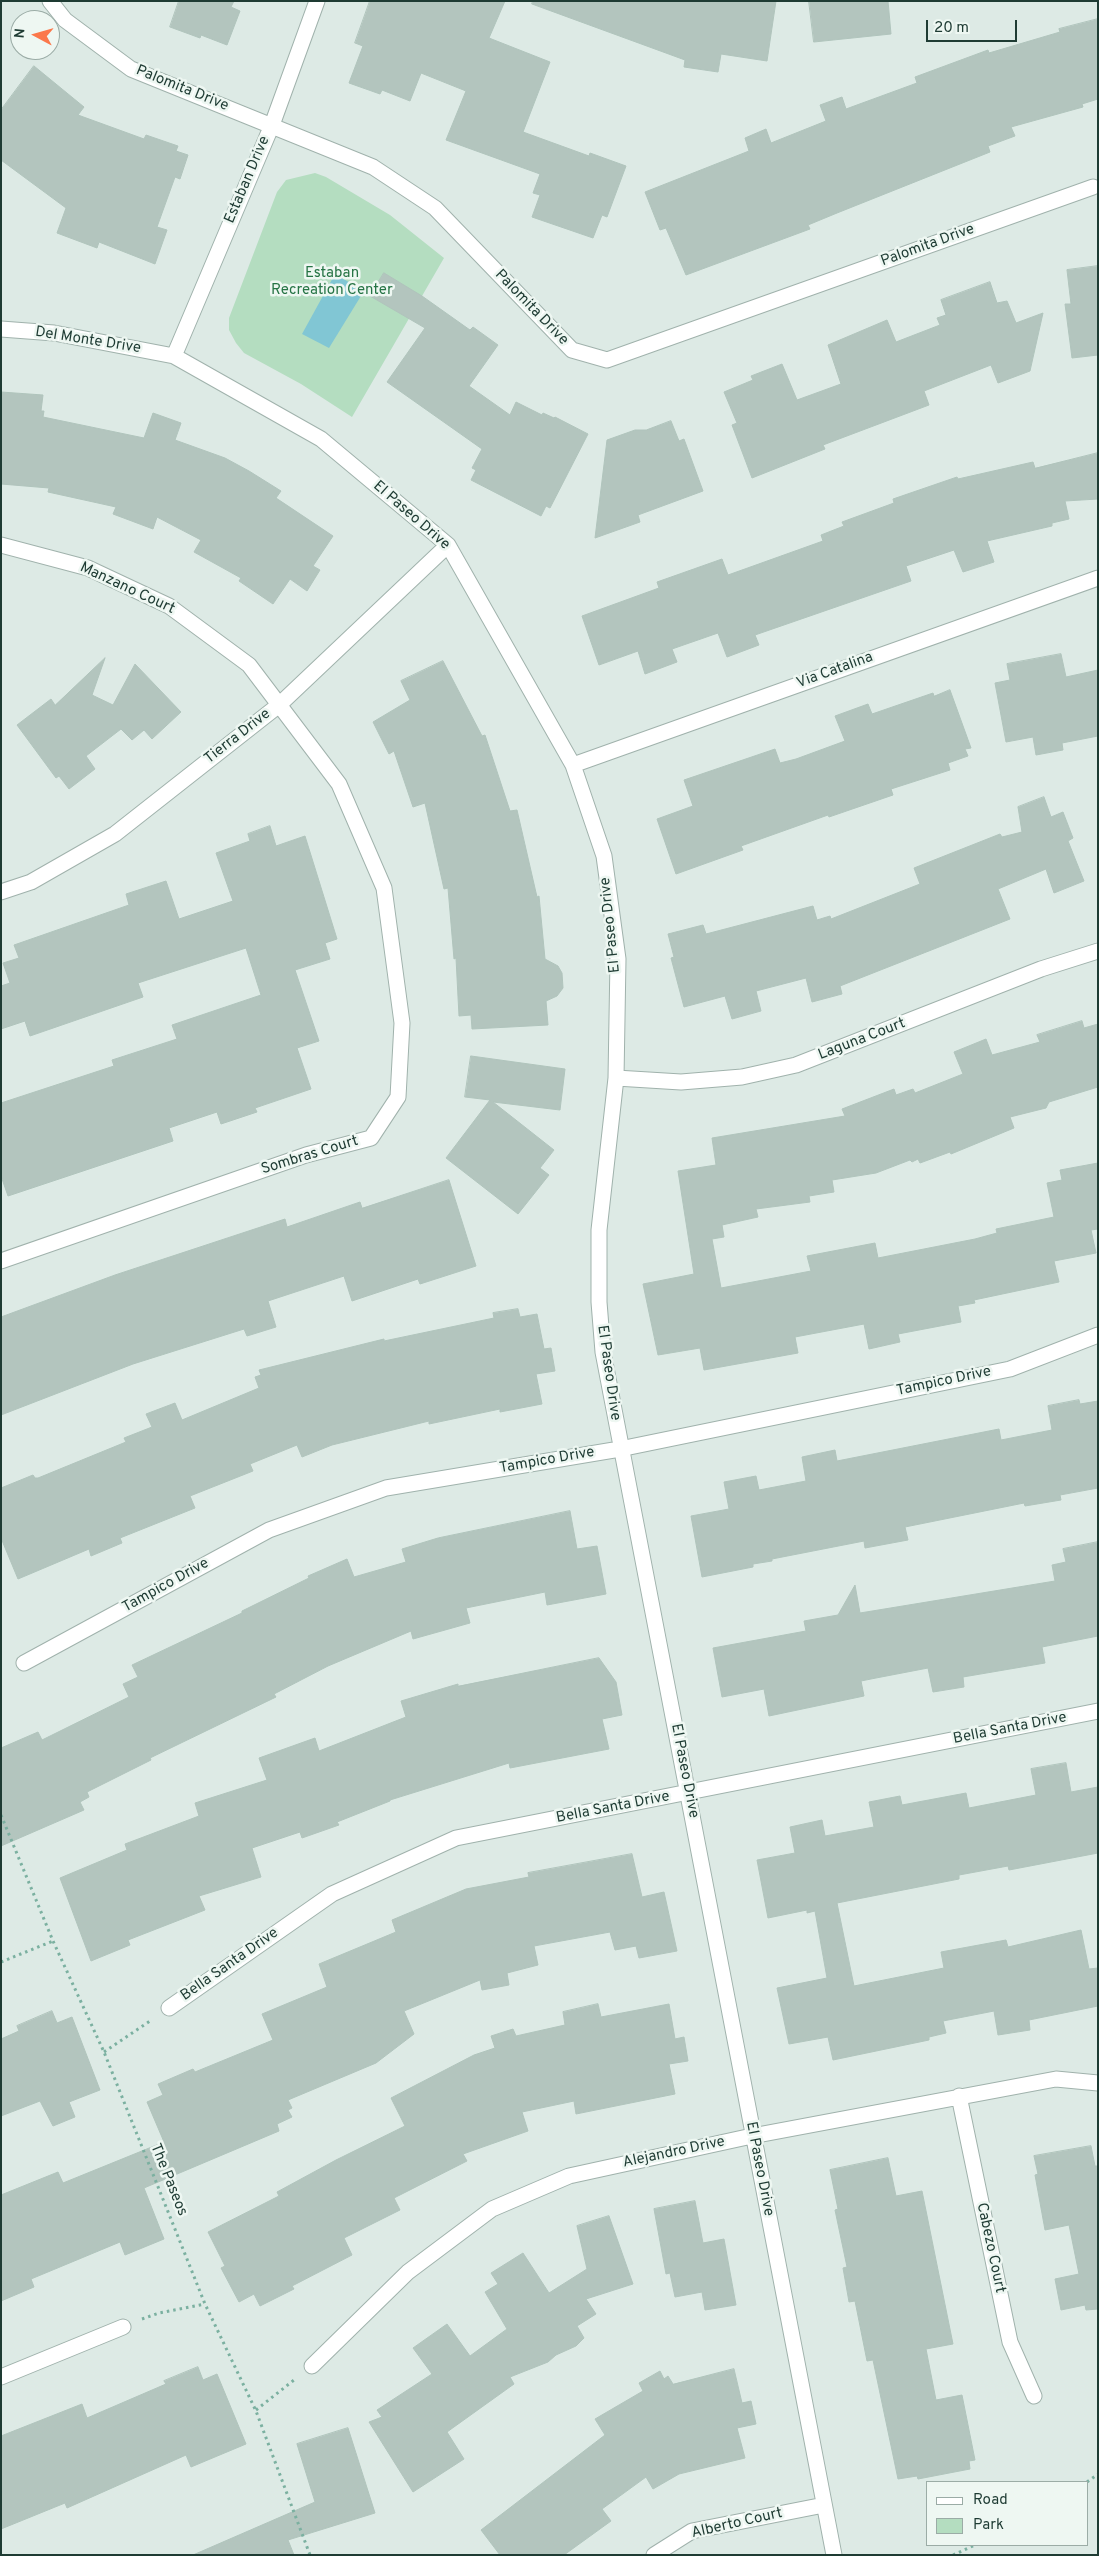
<!DOCTYPE html>
<style>
body{margin:0}
#map{position:relative;width:1099px;height:2556px;overflow:hidden;background:#ddeae5;font-family:Overpass,sans-serif}
canvas{display:block}
.frame{position:absolute;inset:0;border:2px solid #1e3b33;pointer-events:none}
.legend{position:absolute;left:926px;top:2481px;width:162px;height:65px;box-sizing:border-box;background:#eef7f2;border:1px solid #9baca6;margin:0;padding:6px 9px;list-style:none;font-size:15px;color:#1e3b33}
.legend li{display:flex;align-items:center;gap:10px;height:25px}
.legend b{width:25px;border:1px solid #9baca6}
.north{position:absolute;left:10px;top:10px;width:50px;height:50px;box-sizing:border-box;background:#eef7f2;border:1px solid #9baca6;border-radius:50%;rotate:276deg;font-size:14px;font-weight:700;line-height:20px;text-align:center;color:#1e3b33}
.north::after{content:'';display:block;margin:auto;width:18px;height:22px;background:#fb784b;clip-path:polygon(50% 0,100% 100%,50% 72%,0 100%)}
.scale{position:absolute;left:926px;top:20px;width:91px;height:22px;box-sizing:border-box;border:2px solid #1e3b33;border-top:0;padding-left:6px;font-size:15px;line-height:18px;white-space:nowrap;color:#1e3b33;-webkit-text-stroke:4px #eef7f2;paint-order:stroke}
</style>
<div id="map">
<canvas width="1099" height="2556"></canvas>
<div class="frame"></div>
<ul class="legend">
<li><b style="height:6px;background:#fff"></b>Road</li>
<li><b style="height:14px;background:#b4ddc0"></b>Park</li>
</ul>
<div class="north">N</div>
<div class="scale">20 m</div>
</div>
<script>
const ctx = document.querySelector('canvas').getContext('2d');
ctx.lineJoin = 'round';
function fill(path, color) {
  ctx.fillStyle = color;
  ctx.fill(path, 'evenodd');
}
function trace(path, color, width, dash) {
  ctx.strokeStyle = color;
  ctx.lineWidth = width;
  ctx.lineCap = dash ? 'butt' : 'round';
  ctx.setLineDash(dash || []);
  ctx.stroke(path);
}
function drawText(font, color, halo, rows, align = 'center') {
  ctx.font = font + ' Overpass,sans-serif';
  ctx.lineWidth = 5;
  ctx.setLineDash([]);
  ctx.textBaseline = 'middle';
  ctx.strokeStyle = halo;
  ctx.fillStyle = color;
  for (const [text, x, y, turn = 0] of rows) {
    ctx.save();
    ctx.translate(x, y);
    ctx.rotate((+turn || 0) * Math.PI / 180);
    ctx.textAlign = isNaN(turn) ? turn : align;
    if (halo) ctx.strokeText(text, 0, 0);
    ctx.fillText(text, 0, 0);
    ctx.restore();
  }
}
fill(new Path2D(`
 M 315,173 L 326,177 L 390,215 L 444,258 L 352,417 L 301,384 L 244,353 L 236,343 L 229,330 L 229,318 L 277,192 L 286,180 Z`), '#b4ddc0');
fill(new Path2D(`
 M 335,274 L 364,291 L 329,348 L 302,334 Z`), '#81c6d4');
const building = new Path2D(`
 M 179,1 L 234,1 L 231,7 L 240,11 L 227,45 L 201,35 L 200,38 L 170,27 Z
 M 370,1 L 505,1 L 489,38 L 550,62 L 523,132 L 589,156 L 590,153 L 626,166 L 607,217 L 602,215 L 593,238 L 532,217 L 540,195 L 533,193 L 540,174 L 446,140 L 466,91 L 421,73 L 410,101 L 382,90 L 380,94 L 349,83 L 363,46 L 355,43 Z
 M 533,1 L 776,1 L 767,61 L 721,54 L 718,72 L 684,67 L 685,60 L 532,4 Z
 M 809,1 L 888,1 L 891,34 L 814,42 Z
 M 1098,19 L 1098,99 L 1082,104 L 1083,107 L 1011,127 L 1015,136 L 988,146 L 990,152 L 837,213 L 808,225 L 810,229 L 686,275 L 666,228 L 660,230 L 645,192 L 749,151 L 745,138 L 766,129 L 771,143 L 826,121 L 820,105 L 842,97 L 846,109 L 917,83 L 915,77 L 988,50 L 989,53 L 1060,32 L 1059,29 Z
 M 34,66 L 84,107 L 78,115 L 144,139 L 146,135 L 178,146 L 176,151 L 188,155 L 180,179 L 175,177 L 157,227 L 167,230 L 155,264 L 99,242 L 97,248 L 57,233 L 66,208 L 1,160 L 1,110 Z
 M 1098,266 L 1098,355 L 1072,358 L 1065,304 L 1071,304 L 1067,270 Z
 M 384,273 L 422,296 L 470,330 L 473,327 L 498,345 L 469,386 L 510,415 L 516,402 L 542,415 L 543,413 L 554,418 L 555,417 L 588,434 L 550,508 L 546,506 L 541,516 L 471,480 L 476,470 L 472,468 L 482,449 L 387,382 L 425,328 L 370,296 Z
 M 990,282 L 997,303 L 1007,301 L 1016,323 L 1043,313 L 1030,371 L 998,383 L 991,365 L 924,391 L 929,405 L 823,445 L 825,449 L 752,478 L 732,425 L 737,423 L 724,392 L 753,380 L 751,376 L 782,364 L 797,400 L 841,384 L 828,345 L 887,320 L 896,342 L 940,325 L 937,318 L 946,315 L 941,300 Z
 M 1,392 L 43,395 L 41,411 L 44,411 L 43,417 L 144,438 L 153,413 L 181,423 L 175,440 L 225,458 L 249,471 L 281,491 L 276,498 L 333,536 L 313,566 L 320,570 L 307,591 L 290,579 L 273,604 L 239,581 L 241,578 L 194,552 L 201,540 L 157,517 L 153,529 L 113,514 L 116,507 L 48,492 L 49,488 L 1,484 Z
 M 671,421 L 679,441 L 684,439 L 703,491 L 638,515 L 640,522 L 595,538 L 607,440 L 635,430 L 646,430 Z
 M 1098,453 L 1098,499 L 1065,501 L 1069,519 L 1052,523 L 1052,526 L 987,541 L 994,562 L 963,572 L 954,550 L 906,566 L 911,581 L 755,635 L 759,645 L 727,657 L 718,633 L 672,649 L 677,662 L 645,674 L 638,651 L 599,665 L 582,616 L 659,588 L 657,582 L 722,559 L 728,575 L 823,541 L 821,535 L 844,526 L 842,522 L 894,503 L 893,499 L 957,477 L 958,479 L 1033,462 L 1035,468 Z
 M 1061,654 L 1066,677 L 1098,670 L 1098,736 L 1062,743 L 1063,750 L 1036,755 L 1033,737 L 1006,742 L 995,683 L 1010,680 L 1007,664 Z
 M 105,658 L 92,695 L 113,705 L 135,664 L 181,712 L 152,739 L 144,730 L 132,740 L 121,729 L 86,756 L 95,769 L 69,789 L 59,776 L 56,778 L 17,725 L 51,699 L 55,705 Z
 M 443,661 L 482,736 L 485,735 L 510,811 L 517,810 L 537,897 L 539,896 L 545,959 L 558,966 L 562,973 L 563,988 L 557,996 L 546,1001 L 548,1025 L 472,1029 L 471,1015 L 459,1016 L 456,958 L 454,959 L 448,888 L 444,889 L 425,803 L 413,807 L 394,751 L 389,754 L 373,722 L 410,700 L 401,681 Z
 M 950,690 L 971,748 L 965,749 L 968,756 L 948,763 L 950,770 L 891,789 L 893,795 L 829,817 L 828,815 L 741,846 L 743,850 L 676,874 L 657,819 L 693,806 L 684,780 L 775,749 L 780,763 L 796,759 L 845,741 L 835,716 L 868,704 L 872,714 L 933,693 L 934,696 Z
 M 1044,797 L 1051,817 L 1063,812 L 1073,838 L 1068,841 L 1084,881 L 1054,893 L 1046,869 L 998,889 L 1010,919 L 840,986 L 842,994 L 812,1002 L 806,978 L 756,991 L 761,1011 L 732,1019 L 725,996 L 684,1007 L 671,958 L 674,957 L 668,934 L 703,925 L 706,934 L 813,906 L 817,920 L 830,916 L 831,919 L 920,884 L 914,868 L 1000,834 L 1002,837 L 1022,832 L 1018,807 Z
 M 270,826 L 276,846 L 305,836 L 337,939 L 325,943 L 330,959 L 295,970 L 319,1041 L 297,1048 L 311,1089 L 255,1108 L 257,1112 L 221,1124 L 217,1112 L 169,1128 L 173,1141 L 8,1196 L 1,1176 L 1,1103 L 114,1066 L 112,1060 L 177,1039 L 172,1025 L 261,995 L 246,948 L 138,983 L 143,997 L 30,1036 L 25,1021 L 1,1029 L 1,986 L 10,983 L 3,963 L 19,958 L 14,945 L 129,905 L 126,894 L 166,881 L 179,919 L 233,901 L 216,853 L 250,841 L 248,834 Z
 M 1082,1021 L 1084,1028 L 1098,1024 L 1098,1087 L 1049,1102 L 1046,1108 L 1010,1117 L 1014,1128 L 951,1154 L 950,1152 L 920,1163 L 918,1159 L 912,1162 L 910,1160 L 876,1173 L 832,1180 L 834,1192 L 809,1196 L 810,1202 L 756,1209 L 758,1217 L 722,1225 L 724,1237 L 712,1239 L 721,1288 L 811,1271 L 807,1256 L 875,1243 L 878,1258 L 975,1239 L 997,1233 L 996,1229 L 1054,1217 L 1047,1183 L 1062,1180 L 1060,1170 L 1098,1163 L 1098,1229 L 1091,1230 L 1096,1253 L 1054,1261 L 1059,1282 L 974,1300 L 975,1303 L 958,1306 L 961,1322 L 898,1334 L 900,1342 L 869,1349 L 864,1324 L 795,1337 L 798,1353 L 704,1370 L 700,1348 L 658,1355 L 643,1284 L 694,1274 L 678,1171 L 716,1165 L 712,1138 L 845,1116 L 842,1109 L 894,1089 L 896,1095 L 913,1089 L 915,1093 L 963,1074 L 954,1052 L 986,1039 L 992,1055 L 1040,1042 L 1037,1035 Z
 M 471,1056 L 565,1069 L 560,1110 L 493,1102 L 554,1150 L 540,1168 L 549,1175 L 518,1214 L 446,1158 L 490,1100 L 465,1097 Z
 M 449,1180 L 476,1266 L 420,1284 L 418,1279 L 352,1301 L 344,1276 L 268,1301 L 276,1327 L 247,1336 L 244,1329 L 133,1364 L 1,1415 L 1,1317 L 115,1275 L 285,1219 L 287,1227 L 360,1202 L 362,1208 Z
 M 518,1309 L 520,1317 L 537,1314 L 544,1349 L 551,1348 L 555,1371 L 536,1374 L 542,1404 L 500,1412 L 500,1409 L 429,1424 L 429,1421 L 332,1445 L 302,1457 L 297,1445 L 250,1464 L 253,1471 L 190,1496 L 195,1508 L 120,1538 L 122,1543 L 91,1556 L 89,1549 L 18,1579 L 1,1538 L 1,1488 L 33,1475 L 35,1478 L 38,1478 L 126,1442 L 124,1438 L 152,1427 L 146,1414 L 175,1403 L 182,1420 L 259,1388 L 255,1377 L 261,1375 L 259,1370 L 384,1339 L 384,1341 L 494,1318 L 493,1313 Z
 M 1079,1400 L 1080,1404 L 1098,1401 L 1098,1488 L 1060,1495 L 1061,1500 L 1025,1506 L 1024,1503 L 905,1527 L 908,1540 L 865,1548 L 864,1541 L 772,1559 L 772,1561 L 753,1564 L 753,1567 L 702,1577 L 691,1516 L 729,1509 L 724,1482 L 756,1476 L 759,1490 L 806,1481 L 802,1457 L 835,1450 L 837,1461 L 999,1429 L 1001,1440 L 1052,1430 L 1048,1406 Z
 M 570,1511 L 577,1549 L 597,1546 L 606,1594 L 547,1605 L 545,1592 L 466,1608 L 470,1623 L 413,1639 L 411,1631 L 328,1666 L 274,1694 L 276,1697 L 150,1758 L 151,1760 L 87,1792 L 89,1797 L 80,1802 L 84,1810 L 1,1846 L 1,1748 L 38,1732 L 42,1740 L 129,1697 L 123,1684 L 138,1677 L 132,1665 L 242,1613 L 242,1611 L 309,1578 L 308,1576 L 347,1559 L 354,1577 L 406,1562 L 402,1549 L 438,1538 Z
 M 1098,1542 L 1098,1636 L 1042,1647 L 1045,1663 L 963,1677 L 964,1687 L 933,1692 L 928,1668 L 876,1678 L 861,1681 L 864,1696 L 769,1716 L 764,1689 L 722,1697 L 713,1648 L 806,1631 L 804,1621 L 838,1615 L 855,1585 L 860,1613 L 1055,1581 L 1052,1565 L 1066,1562 L 1063,1549 Z
 M 599,1658 L 616,1682 L 622,1715 L 602,1719 L 609,1749 L 510,1768 L 509,1763 L 390,1800 L 390,1801 L 337,1822 L 339,1825 L 302,1838 L 300,1832 L 252,1848 L 261,1877 L 199,1896 L 205,1910 L 128,1940 L 130,1945 L 91,1961 L 60,1878 L 127,1850 L 125,1844 L 199,1816 L 195,1803 L 267,1780 L 259,1758 L 315,1738 L 319,1751 L 406,1717 L 401,1701 L 458,1684 L 458,1686 Z
 M 1066,1763 L 1071,1792 L 1098,1787 L 1098,1853 L 1009,1870 L 1008,1866 L 959,1875 L 959,1879 L 837,1903 L 854,1986 L 944,1968 L 941,1952 L 1006,1940 L 1008,1947 L 1081,1930 L 1089,1969 L 1098,1968 L 1098,2006 L 1029,2020 L 1030,2030 L 998,2035 L 994,2011 L 943,2021 L 946,2033 L 929,2037 L 929,2040 L 833,2060 L 828,2037 L 789,2044 L 777,1988 L 827,1978 L 815,1911 L 807,1913 L 807,1910 L 768,1918 L 757,1860 L 795,1853 L 790,1827 L 822,1820 L 825,1836 L 874,1827 L 869,1802 L 900,1796 L 902,1805 L 966,1793 L 969,1808 L 1036,1795 L 1031,1769 Z
 M 632,1854 L 642,1897 L 664,1892 L 677,1951 L 639,1958 L 636,1946 L 615,1950 L 610,1932 L 534,1946 L 538,1965 L 507,1973 L 509,1985 L 482,1990 L 480,1980 L 404,2011 L 414,2034 L 376,2063 L 288,2100 L 292,2108 L 288,2110 L 292,2117 L 277,2124 L 279,2131 L 144,2188 L 164,2239 L 125,2255 L 120,2242 L 31,2279 L 34,2287 L 1,2301 L 1,2195 L 58,2172 L 63,2183 L 164,2142 L 147,2102 L 163,2095 L 158,2084 L 193,2069 L 195,2072 L 273,2040 L 262,2014 L 327,1987 L 319,1964 L 396,1932 L 392,1920 L 466,1889 L 529,1877 L 528,1873 Z
 M 598,2004 L 601,2017 L 669,2004 L 675,2039 L 684,2037 L 688,2061 L 669,2064 L 675,2094 L 576,2114 L 574,2101 L 522,2112 L 528,2131 L 463,2154 L 467,2161 L 394,2198 L 400,2210 L 344,2238 L 352,2255 L 292,2286 L 294,2289 L 260,2306 L 254,2294 L 239,2302 L 221,2268 L 225,2266 L 208,2232 L 279,2196 L 277,2192 L 336,2160 L 405,2126 L 391,2098 L 474,2055 L 495,2048 L 491,2036 L 513,2029 L 516,2036 L 565,2025 L 563,2012 Z
 M 52,2011 L 57,2023 L 72,2017 L 100,2090 L 69,2102 L 75,2117 L 53,2126 L 40,2101 L 1,2116 L 1,2039 L 19,2031 L 17,2026 Z
 M 1091,2146 L 1095,2166 L 1098,2166 L 1098,2309 L 1086,2310 L 1085,2305 L 1061,2310 L 1055,2279 L 1079,2274 L 1069,2225 L 1045,2230 L 1035,2175 L 1038,2174 L 1034,2156 Z
 M 888,2158 L 896,2196 L 922,2191 L 953,2344 L 926,2349 L 936,2400 L 962,2395 L 975,2460 L 969,2461 L 970,2469 L 918,2479 L 917,2476 L 898,2479 L 873,2360 L 867,2361 L 855,2301 L 849,2302 L 843,2268 L 847,2267 L 835,2210 L 838,2209 L 830,2170 Z
 M 695,2201 L 703,2243 L 724,2239 L 736,2305 L 705,2310 L 702,2292 L 675,2297 L 670,2273 L 666,2274 L 654,2209 Z
 M 609,2216 L 633,2284 L 586,2299 L 596,2314 L 577,2326 L 584,2338 L 576,2346 L 556,2355 L 548,2362 L 510,2377 L 514,2384 L 447,2432 L 464,2459 L 413,2492 L 369,2422 L 382,2417 L 377,2410 L 432,2374 L 413,2348 L 447,2324 L 470,2356 L 507,2329 L 485,2292 L 498,2284 L 491,2273 L 523,2253 L 549,2293 L 587,2269 L 577,2226 Z
 M 198,2367 L 203,2380 L 217,2374 L 246,2444 L 191,2467 L 186,2455 L 67,2508 L 65,2503 L 1,2529 L 1,2436 L 82,2404 L 87,2418 L 166,2384 L 164,2381 Z
 M 734,2369 L 742,2403 L 751,2401 L 756,2424 L 737,2428 L 745,2458 L 679,2474 L 653,2489 L 646,2477 L 602,2509 L 611,2521 L 564,2555 L 500,2555 L 481,2530 L 605,2435 L 595,2419 L 643,2391 L 639,2383 L 660,2371 L 664,2379 L 668,2376 L 673,2384 Z
 M 348,2428 L 375,2513 L 288,2540 L 294,2555 L 193,2555 L 315,2502 L 297,2444 Z`);
fill(building, '#b3c5be');
trace(building, '#b0c4bc', 1);
const street = new Path2D(`
 M 50,1 L 65,20 L 131,69 L 373,167 L 435,208 L 572,350 L 607,360 L 1093,187
 M 1,329 L 54,333 L 174,356 L 321,439 L 448,545 L 573,765 L 604,856 L 618,959 L 616,1078 L 599,1230 L 599,1302 L 603,1352 L 834,2555
 M 174,356 L 272,125 L 317,1
 M 1,545 L 88,568 L 169,606 L 249,665 L 339,784 L 384,888 L 402,1023 L 398,1097 L 371,1138 L 306,1155 L 1,1261
 M 573,765 L 1098,578
 M 1,892 L 31,882 L 115,834 L 279,705 L 448,545
 M 616,1078 L 681,1082 L 742,1077 L 796,1065 L 1041,969 L 1098,951
 M 24,1663 L 269,1530 L 386,1488 L 620,1449 L 1010,1369 L 1098,1335
 M 169,2008 L 332,1894 L 456,1838 L 1098,1711
 M 959,2096 L 1010,2342 L 1034,2396
 M 312,2366 L 408,2272 L 492,2209 L 569,2176 L 752,2136 L 1056,2079 L 1098,2083
 M 1,2377 L 123,2327
 M 654,2555 L 692,2531 L 824,2505`);
trace(street, '#a0b2ac', 17);
trace(new Path2D(`
 M 1,1815 L 53,1941 L 104,2052 L 205,2304 L 256,2411 L 310,2555
 M 1,1962 L 53,1941
 M 104,2052 L 150,2021
 M 142,2319 L 159,2313 L 205,2304
 M 256,2410 L 294,2380
 M 1087,2482 L 1098,2474
 M 953,2555 L 975,2545`), '#7bb0a0', 3, [2.5, 4]);
trace(street, '#fff', 15);
drawText('15px', '#1e3b33', '#eef7f2', [
 ["Palomita Drive",182,89,22],
 ["Estaban Drive",248,180,-67],
 ["Palomita Drive",928,246,-20],
 ["Palomita Drive",531,308,46],
 ["Del Monte Drive",88,341,9],
 ["El Paseo Drive",411,516,41],
 ["Manzano Court",127,589,25],
 ["Via Catalina",835,671,-20],
 ["Tierra Drive",238,737,-38],
 ["El Paseo Drive",611,925,-96],
 ["Laguna Court",862,1040,-21],
 ["Sombras Court",310,1156,-17],
 ["El Paseo Drive",608,1373,82],
 ["Tampico Drive",944,1382,-12],
 ["Tampico Drive",547,1461,-10],
 ["Tampico Drive",166,1586,-29],
 ["Bella Santa Drive",1010,1729,-11],
 ["El Paseo Drive",684,1771,79],
 ["Bella Santa Drive",613,1808,-11],
 ["Bella Santa Drive",230,1965,-35],
 ["Alejandro Drive",674,2153,-12],
 ["El Paseo Drive",759,2169,79],
 ["The Paseos",168,2180,68],
 ["Cabezo Court",990,2248,78],
 ["Alberto Court",737,2524,-13]
]);
drawText('15px', '#267445', '#eef7f2', [
 ["Estaban",332,274],
 ["Recreation Center",332,291]
]);
</script>
